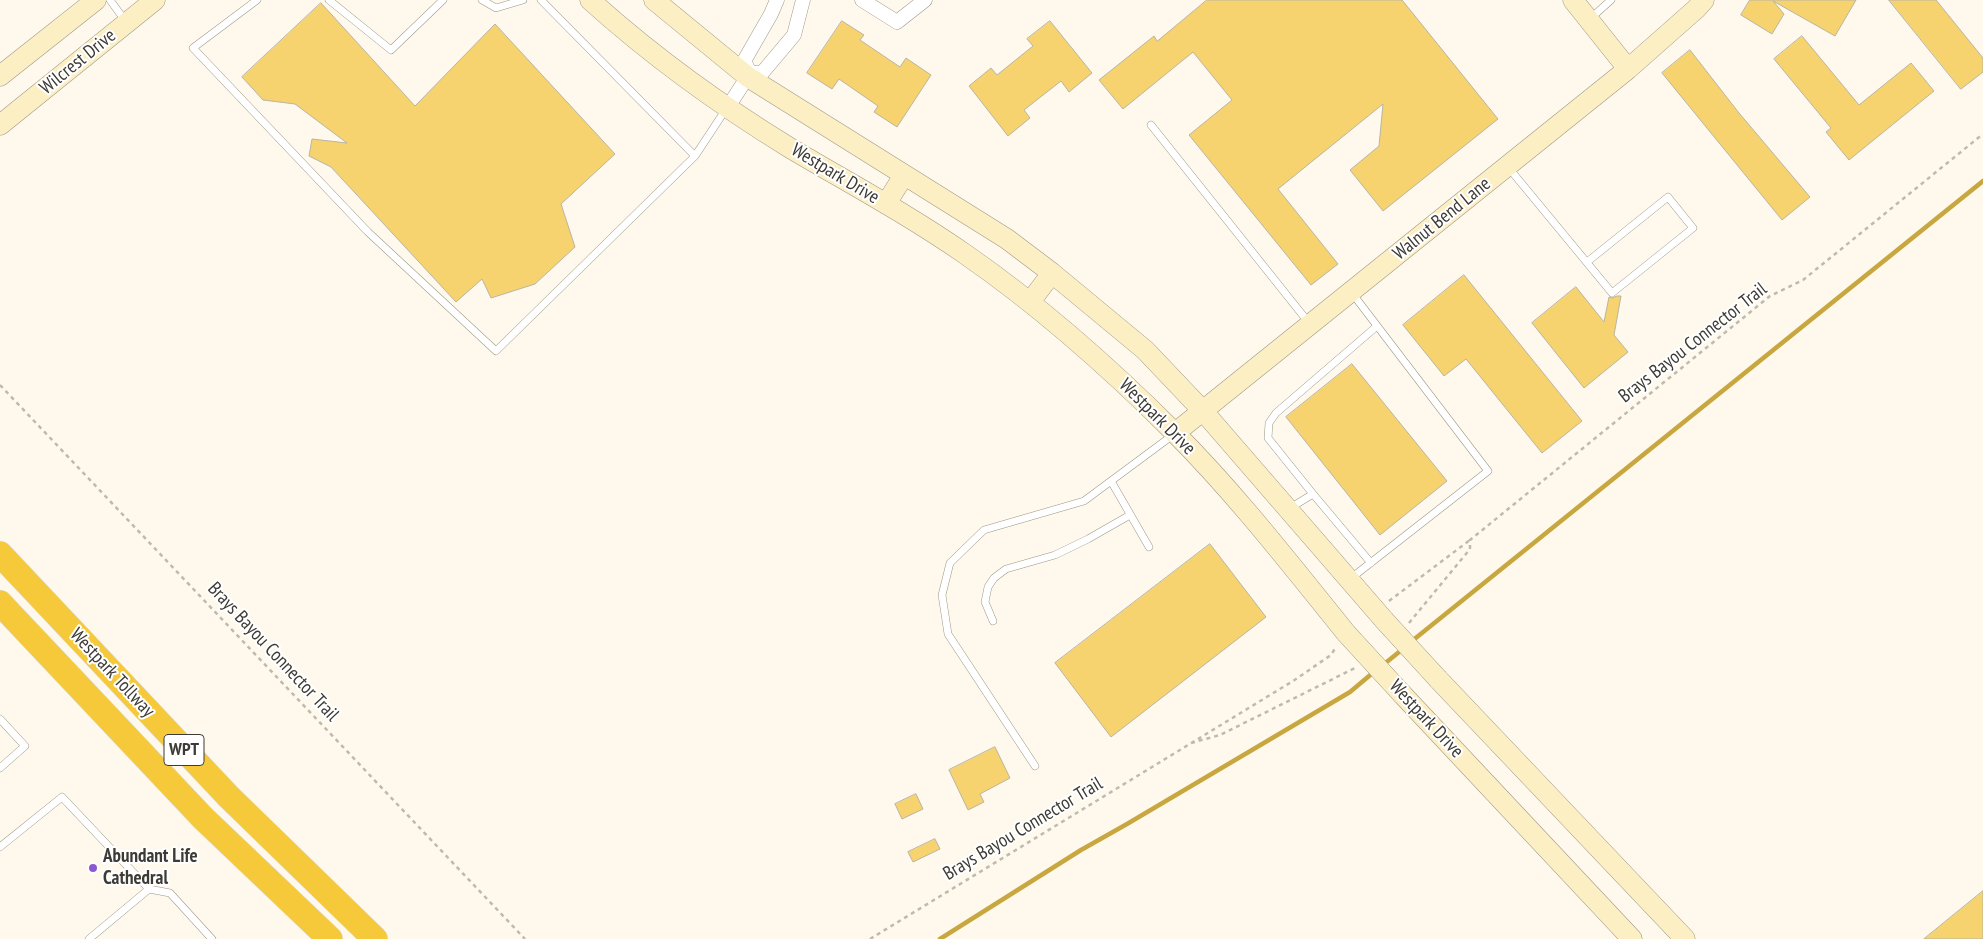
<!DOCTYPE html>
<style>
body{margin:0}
canvas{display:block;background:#fef9ec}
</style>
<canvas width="1983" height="939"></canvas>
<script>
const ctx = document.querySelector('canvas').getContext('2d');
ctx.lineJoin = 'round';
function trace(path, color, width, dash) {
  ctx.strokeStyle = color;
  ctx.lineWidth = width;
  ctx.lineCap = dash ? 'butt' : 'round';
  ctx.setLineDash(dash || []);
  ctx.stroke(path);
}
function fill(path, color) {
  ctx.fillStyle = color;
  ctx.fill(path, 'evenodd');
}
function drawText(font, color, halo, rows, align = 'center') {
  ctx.font = font + ' "PT Sans Narrow",sans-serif';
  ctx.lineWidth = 4;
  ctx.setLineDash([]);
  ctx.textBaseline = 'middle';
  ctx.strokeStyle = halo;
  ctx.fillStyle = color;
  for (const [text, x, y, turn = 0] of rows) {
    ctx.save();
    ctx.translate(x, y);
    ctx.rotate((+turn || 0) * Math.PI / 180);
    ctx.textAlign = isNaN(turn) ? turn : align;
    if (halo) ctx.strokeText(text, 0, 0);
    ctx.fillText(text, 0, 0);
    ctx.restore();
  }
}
trace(new Path2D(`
 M 1412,641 L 1983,181
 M 1383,665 L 1404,648
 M 940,939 L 1081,850 L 1127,824 L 1350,692 L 1375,671`), '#c9a740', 4.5);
const building = new Path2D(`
 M 1207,0 L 1402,0 L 1498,119 L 1383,211 L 1350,170 L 1379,146 L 1383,104 L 1278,189 L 1338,264 L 1311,285 L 1189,135 L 1232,100 L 1193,52 L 1123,109 L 1099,80 L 1154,36 L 1157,41 Z
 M 1750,0 L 1856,0 L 1835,36 L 1773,1 L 1784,14 L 1772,34 L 1741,15 Z
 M 1889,0 L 1936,0 L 1983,58 L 1983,72 L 1961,89 Z
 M 321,3 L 415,106 L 495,24 L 615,154 L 561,204 L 575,247 L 535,284 L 491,298 L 482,279 L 456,302 L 331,167 L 309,156 L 312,139 L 347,143 L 295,104 L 263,100 L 242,77 Z
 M 842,21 L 864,35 L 860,40 L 900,67 L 906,58 L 931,75 L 897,127 L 874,112 L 878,106 L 839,79 L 832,89 L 807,73 Z
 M 1050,21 L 1092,73 L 1069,92 L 1061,81 L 1024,110 L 1030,118 L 1008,136 L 969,86 L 991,68 L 997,75 L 1033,46 L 1027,39 Z
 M 1802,36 L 1859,105 L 1911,63 L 1934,91 L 1849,160 L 1826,132 L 1831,128 L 1774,59 Z
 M 1690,50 L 1739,113 L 1810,197 L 1782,220 L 1662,73 Z
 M 1464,275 L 1582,421 L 1542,453 L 1466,359 L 1444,376 L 1403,325 Z
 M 1576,287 L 1604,322 L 1609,297 L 1612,298 L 1617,296 L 1621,296 L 1614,335 L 1628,352 L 1584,388 L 1532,323 Z
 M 1352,364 L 1447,481 L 1380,535 L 1286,417 Z
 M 1210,544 L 1266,617 L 1111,737 L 1055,663 Z
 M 995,747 L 1010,778 L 980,794 L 984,802 L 968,810 L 949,770 Z
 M 916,794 L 923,809 L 902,819 L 895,804 Z
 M 935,839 L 940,849 L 913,862 L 908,852 Z
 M 1983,891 L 1983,939 L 1924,939 Z`);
fill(building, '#f6d36f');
trace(building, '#b9b4a4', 1);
const lane = new Path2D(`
 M 110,0 L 126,22
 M 257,0 L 193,48 L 368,232 L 496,351 L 695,156
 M 329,0 L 391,50 L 443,0
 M 482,0 L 496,8 L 523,0
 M 541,0 L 695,156 L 726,109
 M 1591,18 L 1611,0
 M 1151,125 L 1309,323
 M 1508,167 L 1612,293 L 1693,228 L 1668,197 L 1587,262
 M 1111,481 L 1149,547
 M 1313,494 L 1268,438 L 1269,423 L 1276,413 L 1377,326
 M 1290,508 L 1313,494 L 1371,563
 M 1350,579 L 1488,471 L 1352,293
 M 993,621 L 985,602 L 988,587 L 994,578 L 1006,569 L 1055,555 L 1088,539 L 1130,515
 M 0,719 L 25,746 L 0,768
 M 1035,766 L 948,634 L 942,595 L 950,563 L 984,530 L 1084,501 L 1173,435
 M 0,847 L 62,797 L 149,889 L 170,893 L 212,939
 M 89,939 L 149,889`);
const street = new Path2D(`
 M 862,0 L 897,22 L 925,0
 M 750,73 L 762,73 L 794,35 L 803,0
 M 750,73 L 744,61 L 771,14 L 777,0
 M 728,107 L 750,73`);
const secondary = new Path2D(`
 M 590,0 C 651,55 720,105 790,148 C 849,183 909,215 965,254 C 1040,306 1110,368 1174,432 C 1236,494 1291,565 1346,633
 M 654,0 L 748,77 L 1007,239 L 1052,273 L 1145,350 L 1203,411 L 1384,620
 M 1573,0 L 1628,69
 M 0,76 L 96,0
 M 0,125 L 155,0
 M 886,204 L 904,175
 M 1030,302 L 1052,273
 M 1175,433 L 1628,69 L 1696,9 L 1704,0
 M 1438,679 L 1685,939
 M 1402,694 L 1632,939`);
const highway = new Path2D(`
 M 0,554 L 229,797 L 375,939
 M 0,603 L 203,818 L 330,939`);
trace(lane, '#9d9788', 8);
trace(street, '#9d9788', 15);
trace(secondary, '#9d9788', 21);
trace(highway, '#dcdcdb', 26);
trace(new Path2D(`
 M 0,385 L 525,939
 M 1389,601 L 1470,540
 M 1409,623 L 1470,549 L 1470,540 L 1770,296 L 1803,280 L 1983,134
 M 1191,743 L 1220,735 L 1355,668
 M 870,939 L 1293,681 L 1331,655 L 1336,647`), '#bebaaf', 2.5, [4, 4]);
trace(lane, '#fff', 7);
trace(street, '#fff', 14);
trace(secondary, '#fcefc4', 20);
trace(highway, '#f5c93a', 25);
const secondaryBridge = new Path2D(`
 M 1384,620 L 1438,679
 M 1346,633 L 1402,694`);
trace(secondaryBridge, '#9d9788', 21, []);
trace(secondaryBridge, '#fcefc4', 20);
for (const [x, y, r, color] of [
 [93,868,5,"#8c59d2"]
]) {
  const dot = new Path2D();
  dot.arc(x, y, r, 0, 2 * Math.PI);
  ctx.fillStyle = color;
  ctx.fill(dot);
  trace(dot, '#fff', 2);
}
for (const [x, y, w] of [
 [184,750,40]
]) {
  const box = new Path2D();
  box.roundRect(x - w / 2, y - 15.5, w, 31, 4);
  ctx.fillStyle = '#fff';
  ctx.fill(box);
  trace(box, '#3d3b35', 1);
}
drawText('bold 18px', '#3d3b35', null, [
 ["WPT",184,750]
]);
drawText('19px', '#3d3b35', '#fff', [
 ["Wilcrest Drive",78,62,-39],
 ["Westpark Drive",835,174,31],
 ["Walnut Bend Lane",1442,219,-39],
 ["Brays Bayou Connector Trail",1693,343,-38],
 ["Westpark Drive",1157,417,45],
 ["Brays Bayou Connector Trail",273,652,47],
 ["Westpark Tollway",112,673,47],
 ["Westpark Drive",1426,719,47],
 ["Brays Bayou Connector Trail",1023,829,-31]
]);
drawText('bold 19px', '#3d3b35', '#fff', [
 ["Abundant Life",103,857],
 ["Cathedral",103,879]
], 'left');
</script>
